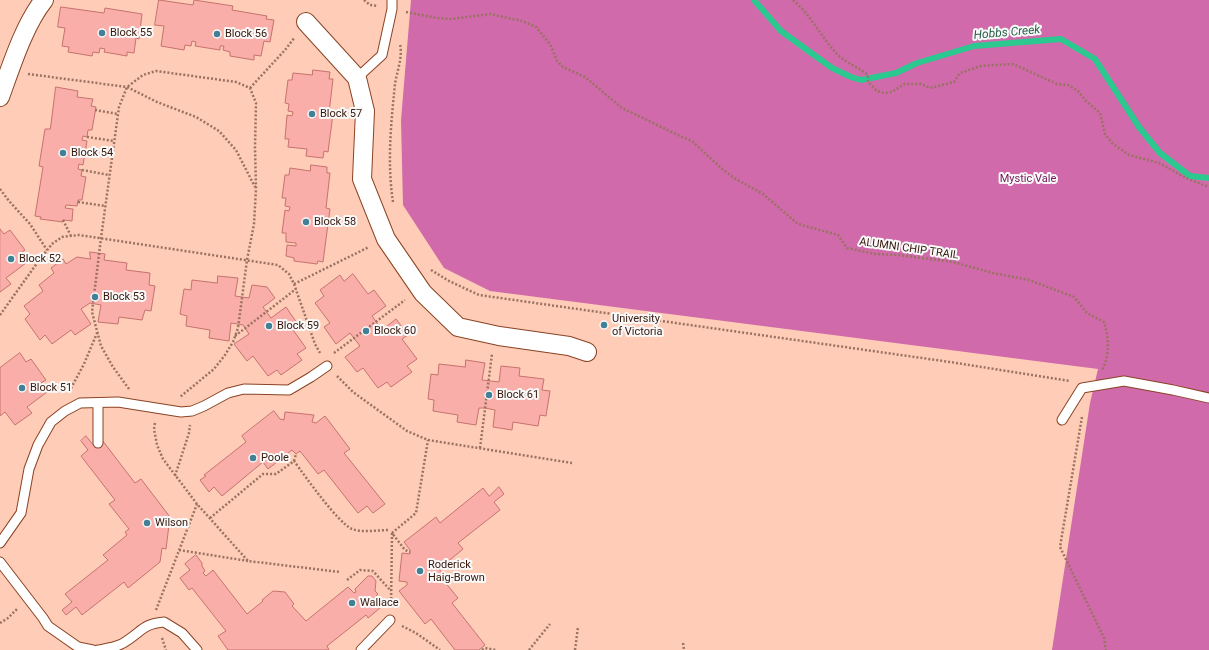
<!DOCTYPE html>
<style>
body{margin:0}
canvas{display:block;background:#feccb7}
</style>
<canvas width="1209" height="650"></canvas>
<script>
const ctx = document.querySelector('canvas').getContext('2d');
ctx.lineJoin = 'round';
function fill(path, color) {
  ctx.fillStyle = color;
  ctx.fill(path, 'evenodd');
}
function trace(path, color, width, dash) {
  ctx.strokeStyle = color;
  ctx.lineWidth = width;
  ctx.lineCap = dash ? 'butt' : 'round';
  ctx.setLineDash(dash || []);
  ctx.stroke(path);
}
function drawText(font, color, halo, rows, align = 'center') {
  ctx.font = font + ' Roboto,sans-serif';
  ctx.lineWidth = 4;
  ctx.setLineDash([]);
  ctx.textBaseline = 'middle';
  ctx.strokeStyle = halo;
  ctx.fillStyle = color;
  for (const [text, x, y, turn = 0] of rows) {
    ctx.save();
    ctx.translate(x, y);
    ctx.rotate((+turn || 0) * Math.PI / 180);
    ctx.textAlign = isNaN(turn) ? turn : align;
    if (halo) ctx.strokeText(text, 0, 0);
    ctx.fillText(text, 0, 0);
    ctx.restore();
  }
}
fill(new Path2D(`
 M 411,0 L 1209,0 L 1209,650 L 1052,650 L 1090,403 L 1098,369 L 490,291 L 444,268 L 403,205 L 401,120 Z`), '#d06aab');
trace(new Path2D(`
 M 754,0 L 781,31 L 832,68 L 851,77 L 861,80 L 896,73 L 917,63 L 974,46 L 1061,39 L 1095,59 L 1139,127 L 1160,153 L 1190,176 L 1209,178`), '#2bc890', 6);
const building = new Path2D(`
 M 159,0 L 193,5 L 194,0 L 233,6 L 232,10 L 267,16 L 266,19 L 274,20 L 270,42 L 264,41 L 261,56 L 254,55 L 254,60 L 230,56 L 230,52 L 223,50 L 224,46 L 220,46 L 220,50 L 195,46 L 196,42 L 192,41 L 191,46 L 185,45 L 184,50 L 161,46 L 164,26 L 155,25 Z
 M 61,7 L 104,13 L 105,8 L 142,14 L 139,39 L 136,38 L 134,53 L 127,52 L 127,56 L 104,52 L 105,49 L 100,48 L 99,53 L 93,52 L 92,56 L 68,52 L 69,47 L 62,46 L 65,28 L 58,27 Z
 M 313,70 L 330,72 L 329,79 L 333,79 L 329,113 L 333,114 L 328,152 L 324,151 L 323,158 L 306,156 L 307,149 L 288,147 L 289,139 L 285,139 L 287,115 L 292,116 L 293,112 L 288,111 L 289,104 L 285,103 L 288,80 L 292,80 L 293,73 L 312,75 Z
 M 56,87 L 78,91 L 77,97 L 93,99 L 91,106 L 96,107 L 92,130 L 88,130 L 87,137 L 83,136 L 82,140 L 87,141 L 83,165 L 79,164 L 78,169 L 82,170 L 81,176 L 86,177 L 82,200 L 78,200 L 77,206 L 66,205 L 65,208 L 73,209 L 72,221 L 63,220 L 63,222 L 40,219 L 41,217 L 35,216 L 43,167 L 39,166 L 45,129 L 50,129 Z
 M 311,165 L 327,167 L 327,173 L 330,173 L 326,208 L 330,209 L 323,262 L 318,261 L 317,264 L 294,261 L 294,258 L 286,256 L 287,245 L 296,246 L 296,243 L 286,242 L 286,233 L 282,233 L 285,210 L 289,211 L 290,207 L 285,206 L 286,198 L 282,198 L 285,175 L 289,175 L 290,168 L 310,171 Z
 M 0,229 L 4,234 L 10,230 L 25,250 L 19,254 L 26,263 L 6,278 L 11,284 L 0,292 Z
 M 90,252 L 105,254 L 104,260 L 127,263 L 126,270 L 150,273 L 149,285 L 155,286 L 151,311 L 145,310 L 142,320 L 119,317 L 118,324 L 98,322 L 101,305 L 90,303 L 81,309 L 91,324 L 75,335 L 71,330 L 52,344 L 45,335 L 40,340 L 25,319 L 30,314 L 24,306 L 43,291 L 39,285 L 54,273 L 51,268 L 63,259 L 66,264 L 77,257 L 90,259 Z
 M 353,274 L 368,294 L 374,290 L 386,306 L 372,316 L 382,330 L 396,319 L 408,335 L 402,339 L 417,359 L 407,366 L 412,372 L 391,387 L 387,382 L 378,388 L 363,368 L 357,372 L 345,357 L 360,346 L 350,333 L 336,344 L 324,327 L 330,323 L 315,303 L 324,296 L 320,290 L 340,275 L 344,281 Z
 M 218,276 L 238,278 L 235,296 L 249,298 L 252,285 L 267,287 L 275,298 L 263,307 L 271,318 L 286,307 L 297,323 L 291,327 L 306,348 L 297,354 L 302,360 L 281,375 L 277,370 L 268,376 L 253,356 L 247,361 L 234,344 L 249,334 L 243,325 L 231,323 L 229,341 L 209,338 L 210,330 L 186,326 L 187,316 L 180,314 L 184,289 L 191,290 L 192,280 L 217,283 Z
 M 20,353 L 26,362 L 31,359 L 46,380 L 41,383 L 47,392 L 27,407 L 32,413 L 15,425 L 5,412 L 0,416 L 0,368 Z
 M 466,360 L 485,363 L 482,380 L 499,382 L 501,366 L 520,368 L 519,376 L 544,379 L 542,390 L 550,391 L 546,416 L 540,415 L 538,426 L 513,422 L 512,430 L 493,427 L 495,410 L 485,408 L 479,408 L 476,425 L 457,422 L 458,415 L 433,411 L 434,400 L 428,399 L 431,374 L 438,375 L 439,364 L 465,367 Z
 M 274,411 L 280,419 L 284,420 L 285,412 L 314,415 L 312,422 L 316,423 L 325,416 L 350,449 L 344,453 L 385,504 L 373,513 L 367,506 L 358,513 L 324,470 L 318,474 L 300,451 L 296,454 L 292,450 L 268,469 L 263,462 L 222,496 L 214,487 L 209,492 L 200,480 L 206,476 L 204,475 L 246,442 L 242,436 Z
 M 86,436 L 94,446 L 102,440 L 135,483 L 141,479 L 170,517 L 166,549 L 162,548 L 160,562 L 128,588 L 124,582 L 82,615 L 76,607 L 66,615 L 62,610 L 72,602 L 65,594 L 108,560 L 103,555 L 127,535 L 125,532 L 129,529 L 109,504 L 115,500 L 81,456 L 88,450 L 81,441 Z
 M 499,487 L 504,494 L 494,502 L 500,510 L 458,543 L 463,549 L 439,569 L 442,573 L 439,575 L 458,598 L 452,603 L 485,645 L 479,650 L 455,650 L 431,619 L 425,624 L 399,591 L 407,585 L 407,582 L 399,581 L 402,553 L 410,554 L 410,550 L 404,542 L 436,517 L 440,523 L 483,488 L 489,496 Z
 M 196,555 L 202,563 L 202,566 L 205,571 L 203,573 L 206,576 L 213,570 L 247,614 L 263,601 L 262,600 L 273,591 L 285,592 L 294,604 L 292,606 L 306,621 L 348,587 L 354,593 L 356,592 L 355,589 L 368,576 L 372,576 L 376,581 L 375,591 L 378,594 L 373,599 L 380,608 L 368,618 L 366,615 L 327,646 L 329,650 L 228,650 L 218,636 L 226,631 L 192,588 L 189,590 L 180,578 L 190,570 L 185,564 Z`);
fill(building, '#f9aea9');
trace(building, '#c6726e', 1);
const lane = new Path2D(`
 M 357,78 L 382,55 L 392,9 L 392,0
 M 98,403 L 98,443
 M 1062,420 L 1082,388 L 1124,381 L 1173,390 L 1209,398
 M 0,543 L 21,513 L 29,469 L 38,445 L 51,422 L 65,411 L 80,403 L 118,402 L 181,412 L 192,411 L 204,406 L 228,393 L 244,389 L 289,390 L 311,377 L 327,366
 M 0,562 L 43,618 L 48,626 L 78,647 L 93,650
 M 98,650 C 109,648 119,647 128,640 C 144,629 144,624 164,622 L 182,633 L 197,650
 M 361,650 L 390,620`);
const street = new Path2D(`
 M 306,22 L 357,78 L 365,111 L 362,179 L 386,239 L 423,293 L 458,327 L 499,336 L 569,346 L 587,352
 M 0,97 C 11,67 24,25 44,0`);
trace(lane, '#8a4323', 11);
trace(street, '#8a4323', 20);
trace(new Path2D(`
 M 364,0 L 370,5 L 378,6
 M 793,0 C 811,15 821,37 837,54 C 846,63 858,67 868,75 L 868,82 L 877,91 L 885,93 L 892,92 L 904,84 L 921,84 L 930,88 L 954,82 L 960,73 L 981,66 L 1013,64 L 1057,84 L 1068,85 L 1078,91 L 1085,100 L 1100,113 L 1105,134 L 1112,143 L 1129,155 L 1159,163 L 1188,179 L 1209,187
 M 406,12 L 437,18 L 452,19 L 490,14 L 522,21 L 536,27 L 550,44 L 557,61 L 563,67 L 585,77 L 622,108 L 682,137 L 692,141 L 721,168 L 734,178 L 763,194 L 798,224 L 838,235 L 847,248 L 875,254 L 899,255 L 953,262 L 993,273 L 1029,280 L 1074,297 L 1087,313 L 1104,322 C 1109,338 1110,355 1102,370
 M 28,74 L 127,87 L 157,102 L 196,117 L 219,131 L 236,150 L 255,187
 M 250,88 L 285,50 L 295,37
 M 95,110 L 118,114
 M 87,137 L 114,141
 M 82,170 L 109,175
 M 0,189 L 9,201 L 30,224 L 47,250
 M 78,202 L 105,206
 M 393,202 C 387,163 391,123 395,84 C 397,71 403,57 400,44
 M 63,220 L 71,236
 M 431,270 L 449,281 L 479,295 L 950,362 L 1070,381
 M 294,284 L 369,247
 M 0,315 L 40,259 L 52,244 L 62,237 L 79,235 L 278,265 L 289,274 L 294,284 L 315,344 L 320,353
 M 235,336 L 296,289
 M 334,353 L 405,300
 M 337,376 L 353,392 L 407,431 L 428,440 L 572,463
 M 129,389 L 113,367 L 101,346 L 92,312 L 101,238 L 119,107 L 127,87 L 143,75 L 156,71 L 236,82 L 250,88 L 256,103 L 255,148 L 256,189 L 254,224 L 247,260 L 238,328 L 233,342 L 225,355 L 214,369 L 180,397
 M 69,392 L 84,364 L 97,333
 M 1082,417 L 1060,547 L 1104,638 L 1106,650
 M 155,423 L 154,429 L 157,445 L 163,459 L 197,504 L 248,561 L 340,572
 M 480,448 L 492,354
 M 294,461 L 296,454
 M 175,476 L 189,433 L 190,425
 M 210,518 L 263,474 L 276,474 L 294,461 C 305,476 338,523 352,529 C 363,533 378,530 389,530
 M 392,533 L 416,513 L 428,440
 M 179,550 L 248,561
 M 347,580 L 360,570 L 373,571 L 391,591
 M 391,607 L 392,533 L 405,550 L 410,552
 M 156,610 L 197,504
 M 0,623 L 8,618 L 18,608
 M 402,626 L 416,633 L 440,650
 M 162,638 L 166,650
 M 683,643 L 684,650
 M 482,650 L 485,648 L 496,650
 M 529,650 L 550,624
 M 575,650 L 578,627`), '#9a7261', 2.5, [2, 2]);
trace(lane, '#fff', 9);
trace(street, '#fff', 18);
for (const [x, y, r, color] of [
 [102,33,4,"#428096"],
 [217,34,4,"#428096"],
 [312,114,4,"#428096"],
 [63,153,4,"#428096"],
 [306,222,4,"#428096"],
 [11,259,4,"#428096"],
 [95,297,4,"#428096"],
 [604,325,4,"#428096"],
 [269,326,4,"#428096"],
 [366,331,4,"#428096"],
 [22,388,4,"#428096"],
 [489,395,4,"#428096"],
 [253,458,4,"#428096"],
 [147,523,4,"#428096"],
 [420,571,4,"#428096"],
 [352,603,4,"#428096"]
]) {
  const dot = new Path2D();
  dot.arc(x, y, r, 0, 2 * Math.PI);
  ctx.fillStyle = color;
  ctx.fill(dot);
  trace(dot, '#f9f9f9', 1.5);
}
drawText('11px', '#36180b', '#f9f9f9', [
 ["Block 55",110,33],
 ["Block 56",225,34],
 ["Block 57",320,114],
 ["Block 54",71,153],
 ["Block 58",314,222],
 ["Block 52",19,259],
 ["Block 53",103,297],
 ["University",612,319],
 ["of Victoria",612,332],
 ["Block 59",277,326],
 ["Block 60",374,331],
 ["Block 51",30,388],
 ["Block 61",497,395],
 ["Poole",261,458],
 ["Wilson",155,523],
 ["Roderick",428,565],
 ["Haig-Brown",428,578],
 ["Wallace",360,603]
], 'left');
drawText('11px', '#741758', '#f9f9f9', [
 ["Mystic Vale",1028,179]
]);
drawText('11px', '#36180b', '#f9f9f9', [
 ["ALUMNI CHIP TRAIL",909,249,8]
]);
drawText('italic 12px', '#275f47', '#f9f9f9', [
 ["Hobbs Creek",1007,33,-5]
]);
</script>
